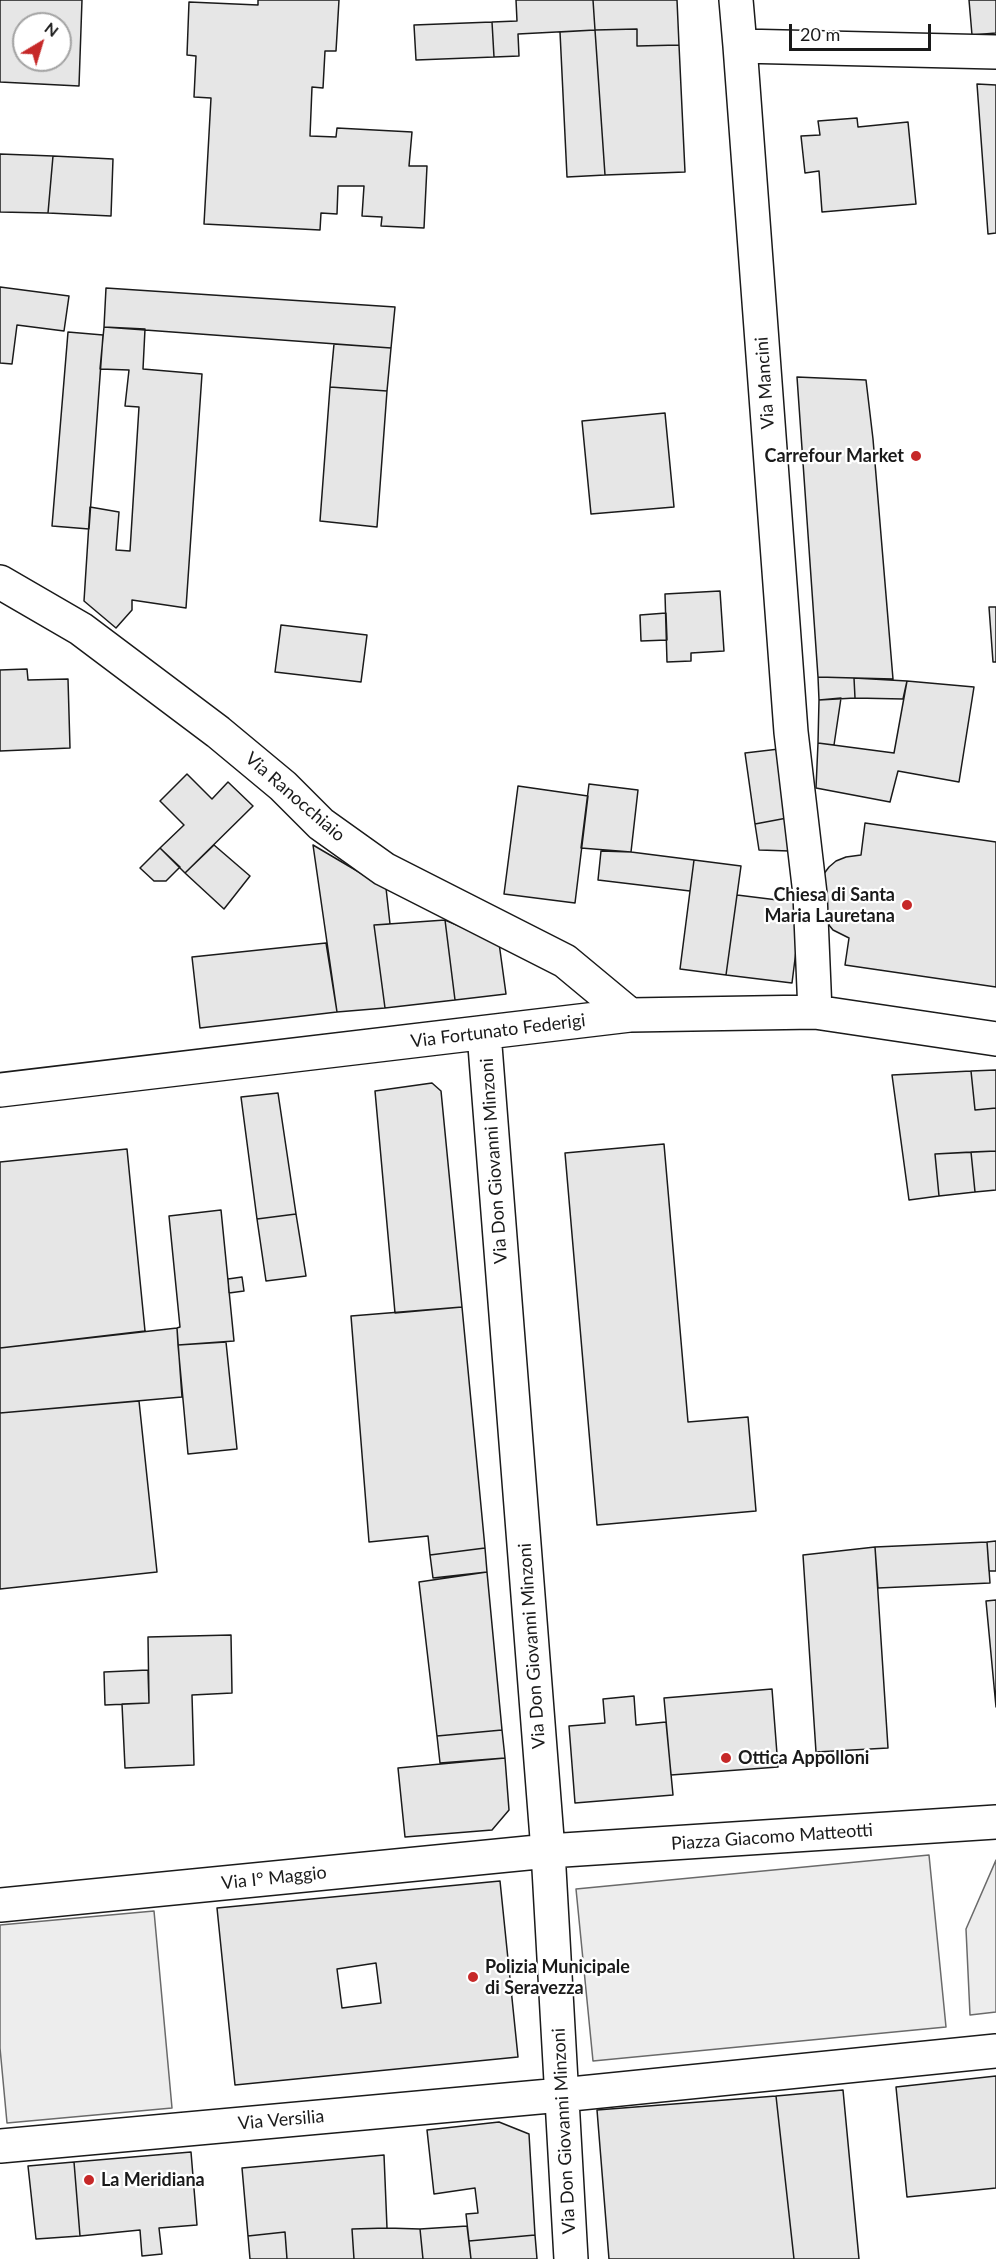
<!DOCTYPE html>
<meta charset="utf-8">
<style>
body{margin:0}
#map{position:relative;width:996px;height:2259px;overflow:hidden;background:#fff;font-family:Lato,sans-serif}
canvas{display:block}
.north{position:absolute;left:12px;top:12px;width:60px;height:60px;box-sizing:border-box;background:#fff;border:2px solid #a3a3a3;border-radius:50%;rotate:38deg;font-size:16px;font-weight:700;line-height:24px;text-align:center;color:#1a1a1a}
.north::after{content:'';display:block;margin:auto;width:21px;height:27px;background:#c62828;clip-path:polygon(50% 0,100% 100%,50% 72%,0 100%)}
.scale{position:absolute;left:789px;top:24px;width:142px;height:27px;box-sizing:border-box;border:3px solid #1a1a1a;border-top:0;padding-left:8px;font-size:18px;line-height:21px;white-space:nowrap;color:#1a1a1a;-webkit-text-stroke:4px #fff;paint-order:stroke}
</style>
<div id="map">
<canvas width="996" height="2259"></canvas>
<div class="north">N</div>
<div class="scale">20 m</div>
</div>
<script>
const ctx = document.querySelector('canvas').getContext('2d');
ctx.lineJoin = 'round';
function fill(path, color) {
  ctx.fillStyle = color;
  ctx.fill(path, 'evenodd');
}
function trace(path, color, width, dash) {
  ctx.strokeStyle = color;
  ctx.lineWidth = width;
  ctx.lineCap = dash ? 'butt' : 'round';
  ctx.setLineDash(dash || []);
  ctx.stroke(path);
}
function drawText(font, color, halo, rows, align = 'center') {
  ctx.font = font + ' Lato,sans-serif';
  ctx.lineWidth = 4.5;
  ctx.setLineDash([]);
  ctx.textBaseline = 'middle';
  ctx.strokeStyle = halo;
  ctx.fillStyle = color;
  for (const [text, x, y, turn = 0] of rows) {
    ctx.save();
    ctx.translate(x, y);
    ctx.rotate((+turn || 0) * Math.PI / 180);
    ctx.textAlign = isNaN(turn) ? turn : align;
    if (halo) ctx.strokeText(text, 0, 0);
    ctx.fillText(text, 0, 0);
    ctx.restore();
  }
}
const built = new Path2D(`
 M 929,1855 L 946,2027 L 593,2061 L 576,1889 Z
 M 996,1860 L 996,2012 L 970,2015 L 966,1929 Z
 M 154,1911 L 172,2108 L 7,2123 L 0,2048 L 0,1925 Z`);
fill(built, '#ededed');
trace(built, '#6a6a6a', 1.5);
const building = new Path2D(`
 M 0,0 L 82,0 L 79,86 L 0,82 ZM 24,24 L 60,24 L 60,60 L 24,60 Z
 M 258,0 L 339,0 L 336,51 L 325,51 L 323,88 L 312,87 L 310,136 L 336,137 L 337,128 L 412,132 L 409,166 L 427,166 L 424,228 L 381,226 L 382,217 L 362,216 L 364,186 L 338,186 L 337,214 L 321,213 L 320,230 L 204,224 L 211,98 L 194,97 L 196,56 L 187,55 L 189,2 L 258,5 Z
 M 516,0 L 593,0 L 595,30 L 518,34 L 519,56 L 494,57 L 492,22 L 517,21 Z
 M 593,0 L 677,0 L 679,45 L 637,46 L 637,29 L 595,30 Z
 M 969,0 L 996,0 L 996,33 L 972,35 Z
 M 492,22 L 494,57 L 416,60 L 414,25 Z
 M 637,29 L 637,46 L 679,45 L 685,172 L 605,175 L 595,30 Z
 M 595,30 L 605,175 L 567,177 L 560,32 Z
 M 977,84 L 996,85 L 996,233 L 988,234 Z
 M 857,118 L 858,127 L 908,122 L 916,204 L 822,212 L 819,171 L 805,173 L 801,136 L 820,135 L 818,121 Z
 M 0,154 L 53,156 L 48,213 L 0,212 Z
 M 53,156 L 113,159 L 111,216 L 48,213 Z
 M 0,287 L 69,296 L 64,331 L 17,325 L 12,364 L 0,363 Z
 M 106,288 L 395,307 L 391,348 L 104,327 Z
 M 104,327 L 145,329 L 143,369 L 202,374 L 186,608 L 132,600 L 132,610 L 116,628 L 84,601 L 90,507 L 119,512 L 116,550 L 130,551 L 139,407 L 125,406 L 129,370 L 100,369 Z
 M 68,332 L 103,335 L 89,529 L 52,526 Z
 M 334,344 L 391,348 L 387,391 L 330,387 Z
 M 797,377 L 866,380 L 873,439 L 893,679 L 818,677 Z
 M 330,387 L 387,391 L 377,527 L 320,521 Z
 M 665,413 L 674,507 L 591,514 L 582,421 Z
 M 720,591 L 724,651 L 691,653 L 691,661 L 667,662 L 665,594 Z
 M 989,607 L 996,607 L 996,662 L 993,662 Z
 M 666,613 L 667,640 L 641,641 L 640,615 Z
 M 281,625 L 367,635 L 361,682 L 275,672 Z
 M 27,669 L 28,680 L 68,679 L 70,748 L 0,751 L 0,670 Z
 M 818,677 L 854,678 L 855,698 L 819,700 Z
 M 854,678 L 907,681 L 903,699 L 855,698 Z
 M 907,681 L 974,687 L 959,782 L 898,771 L 890,802 L 816,788 L 818,743 L 894,753 Z
 M 841,698 L 834,745 L 818,743 L 819,700 Z
 M 779,749 L 787,818 L 755,824 L 745,753 Z
 M 187,774 L 212,799 L 228,782 L 253,806 L 185,873 L 160,848 L 184,825 L 160,801 Z
 M 589,784 L 638,790 L 631,852 L 581,848 Z
 M 518,786 L 588,796 L 575,903 L 504,894 Z
 M 787,818 L 790,851 L 759,850 L 755,824 Z
 M 865,823 L 996,842 L 996,987 L 845,965 L 849,938 L 833,930 L 820,914 L 820,879 L 829,867 L 836,861 L 846,857 L 861,855 Z
 M 214,845 L 250,876 L 224,909 L 185,873 Z
 M 313,845 L 386,888 L 390,924 L 374,925 L 385,1008 L 337,1012 Z
 M 160,848 L 180,867 L 166,881 L 154,881 L 140,868 Z
 M 601,851 L 631,852 L 694,860 L 690,891 L 598,880 Z
 M 694,860 L 741,866 L 726,975 L 680,969 Z
 M 737,895 L 802,903 L 792,983 L 726,975 Z
 M 445,920 L 455,1000 L 385,1008 L 374,925 Z
 M 445,920 L 499,943 L 506,994 L 455,1000 Z
 M 326,943 L 337,1012 L 200,1028 L 192,957 Z
 M 996,1070 L 996,1108 L 975,1110 L 971,1071 Z
 M 971,1071 L 975,1110 L 996,1108 L 996,1151 L 935,1154 L 939,1196 L 909,1200 L 892,1075 Z
 M 432,1083 L 441,1091 L 462,1307 L 395,1313 L 375,1091 Z
 M 278,1093 L 296,1214 L 257,1219 L 241,1097 Z
 M 664,1144 L 688,1422 L 748,1417 L 756,1511 L 597,1525 L 565,1153 Z
 M 127,1149 L 145,1331 L 0,1348 L 0,1162 Z
 M 996,1151 L 996,1190 L 975,1192 L 971,1152 Z
 M 971,1152 L 975,1192 L 939,1196 L 935,1154 Z
 M 221,1210 L 234,1341 L 178,1345 L 177,1328 L 180,1327 L 169,1216 Z
 M 296,1214 L 306,1276 L 266,1281 L 257,1219 Z
 M 242,1277 L 244,1291 L 229,1293 L 228,1279 Z
 M 462,1307 L 485,1548 L 430,1555 L 428,1536 L 369,1542 L 351,1316 Z
 M 177,1328 L 182,1397 L 0,1413 L 0,1348 Z
 M 226,1342 L 237,1449 L 188,1454 L 178,1345 Z
 M 139,1401 L 157,1572 L 0,1589 L 0,1413 Z
 M 996,1541 L 996,1571 L 989,1571 L 987,1542 Z
 M 987,1542 L 990,1583 L 878,1588 L 875,1547 Z
 M 875,1547 L 888,1748 L 816,1752 L 803,1555 Z
 M 485,1548 L 487,1572 L 433,1578 L 430,1555 Z
 M 487,1572 L 502,1730 L 437,1736 L 419,1582 Z
 M 996,1600 L 996,1707 L 986,1601 Z
 M 231,1635 L 232,1693 L 192,1695 L 194,1765 L 125,1768 L 122,1704 L 149,1703 L 148,1637 Z
 M 148,1670 L 149,1703 L 105,1705 L 104,1672 Z
 M 772,1689 L 778,1767 L 671,1775 L 664,1698 Z
 M 634,1696 L 636,1725 L 666,1722 L 673,1795 L 575,1803 L 569,1726 L 605,1723 L 603,1699 Z
 M 502,1730 L 505,1758 L 440,1763 L 437,1736 Z
 M 505,1758 L 509,1810 L 492,1830 L 405,1837 L 398,1768 Z
 M 500,1881 L 518,2057 L 235,2085 L 217,1908 ZM 376,1963 L 381,2003 L 342,2008 L 337,1969 Z
 M 996,2076 L 996,2188 L 907,2197 L 896,2087 Z
 M 843,2090 L 859,2259 L 794,2259 L 776,2096 Z
 M 776,2096 L 794,2259 L 609,2259 L 597,2110 Z
 M 499,2122 L 529,2134 L 535,2235 L 469,2241 L 466,2214 L 478,2213 L 475,2188 L 434,2194 L 427,2130 Z
 M 191,2152 L 197,2225 L 159,2228 L 162,2254 L 142,2256 L 140,2230 L 80,2236 L 74,2162 Z
 M 384,2155 L 387,2228 L 352,2229 L 354,2259 L 287,2259 L 285,2232 L 248,2236 L 242,2168 Z
 M 74,2162 L 80,2236 L 36,2239 L 28,2166 Z
 M 467,2226 L 471,2259 L 423,2259 L 420,2229 Z
 M 387,2228 L 420,2229 L 423,2259 L 354,2259 L 352,2229 Z
 M 285,2232 L 287,2259 L 250,2259 L 248,2236 Z
 M 535,2235 L 537,2259 L 471,2259 L 469,2241 Z`);
fill(building, '#e6e6e6');
trace(building, '#1a1a1a', 1.5);
const minor = new Path2D(`
 M 736,0 L 740,46
 M 0,582 L 81,629 L 218,732 L 283,786 L 321,824 L 384,869 L 565,961 L 630,1015
 M 815,1012 L 810,894 L 791,732 L 740,46 L 996,52
 M 484,1033 L 548,1851 L 571,2259
 M 0,1090 L 630,1015 L 815,1012 L 996,1039
 M 0,1905 L 548,1851 L 996,1822
 M 0,2146 L 561,2095 L 996,2051`);
trace(minor, '#1a1a1a', 36);
trace(minor, '#fff', 33);
for (const [x, y, r, color] of [
 [916,456,6,"#c62828"],
 [907,905,6,"#c62828"],
 [726,1758,6,"#c62828"],
 [473,1977,6,"#c62828"],
 [89,2180,6,"#c62828"]
]) {
  const dot = new Path2D();
  dot.arc(x, y, r, 0, 2 * Math.PI);
  ctx.fillStyle = color;
  ctx.fill(dot);
  trace(dot, '#fff', 2);
}
drawText('18px', '#1a1a1a', '#fff', [
 ["Via Mancini",765,383,-94],
 ["Via Ranocchiaio",295,797,41],
 ["Via Fortunato Federigi",498,1031,-7],
 ["Via Don Giovanni Minzoni",494,1161,-94],
 ["Via Don Giovanni Minzoni",532,1646,-94],
 ["Piazza Giacomo Matteotti",772,1837,-4],
 ["Via I° Maggio",274,1878,-6],
 ["Via Versilia",281,2120,-5],
 ["Via Don Giovanni Minzoni",564,2131,-93]
]);
drawText('bold 18px', '#1a1a1a', '#fff', [
 ["Carrefour Market",904,456,"right"],
 ["Chiesa di Santa",895,895,"right"],
 ["Maria Lauretana",895,916,"right"],
 ["Ottica Appolloni",738,1758],
 ["Polizia Municipale",485,1967],
 ["di Seravezza",485,1988],
 ["La Meridiana",101,2180]
], 'left');
</script>
